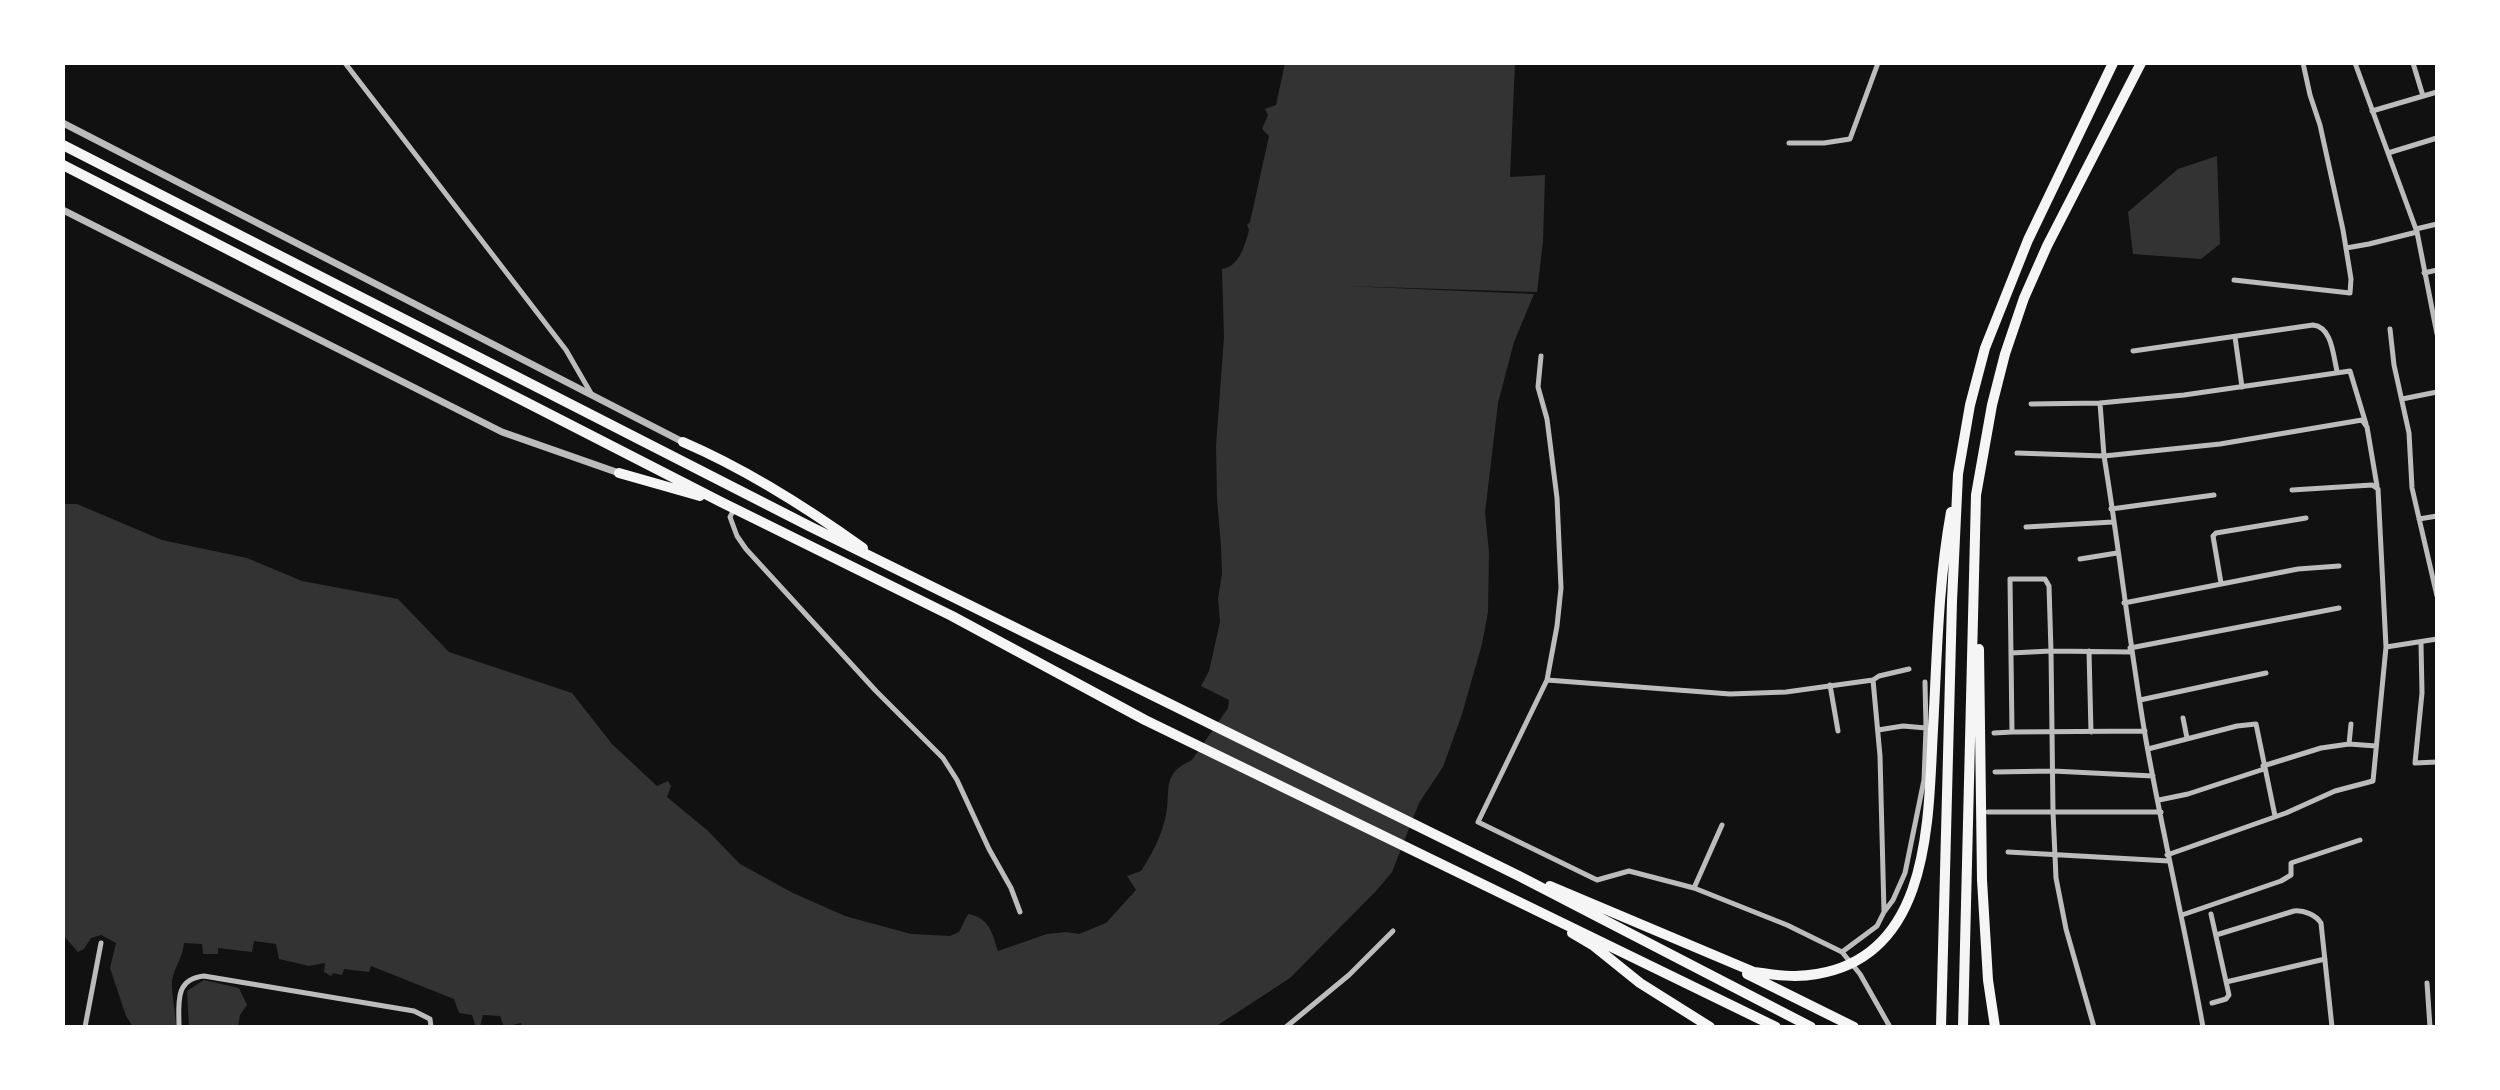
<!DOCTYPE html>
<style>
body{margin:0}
#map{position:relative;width:2500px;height:1090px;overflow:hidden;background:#111;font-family:"PT Serif",serif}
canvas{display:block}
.frame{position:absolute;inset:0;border:65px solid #fff;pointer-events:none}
</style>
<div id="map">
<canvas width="2500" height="1090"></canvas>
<div class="frame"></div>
</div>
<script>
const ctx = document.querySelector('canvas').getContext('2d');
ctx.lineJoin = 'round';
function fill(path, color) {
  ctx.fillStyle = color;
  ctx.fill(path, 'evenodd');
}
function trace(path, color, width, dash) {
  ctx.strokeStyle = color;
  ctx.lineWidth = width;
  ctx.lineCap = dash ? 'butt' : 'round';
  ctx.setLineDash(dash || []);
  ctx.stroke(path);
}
fill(new Path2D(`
 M 1285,63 L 1515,63 L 1510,177 L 1545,175 L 1543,242 L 1537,292 L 1346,286 L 1534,294 L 1514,342 L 1498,403 L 1485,513 L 1489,552 L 1488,612 L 1482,644 L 1462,714 L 1443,767 L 1419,803 L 1392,872 L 1377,890 L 1290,978 L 1215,1027 L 522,1027 L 521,1023 L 504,1027 L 500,1016 L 483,1015 L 480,1027 L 476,1027 L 472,1015 L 459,1013 L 454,999 L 371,966 L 369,972 L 344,969 L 342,975 L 333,973 L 331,976 L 324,972 L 325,963 L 309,966 L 279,959 L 276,944 L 254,941 L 252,952 L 218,948 L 218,954 L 203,954 L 202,944 L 184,943 C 183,957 174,968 172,981 C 171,992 176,1013 176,1027 L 133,1027 L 126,1016 L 110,968 L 116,943 L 101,935 L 91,938 L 84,949 L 78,952 L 63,935 L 63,504 L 77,504 L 162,540 L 247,558 L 302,581 L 398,599 L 449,652 L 572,693 L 612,744 L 657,786 L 668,781 L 671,786 L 667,797 L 707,830 L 740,864 L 793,893 L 845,916 L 911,934 L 950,936 L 959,932 L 968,914 C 990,918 992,933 998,951 L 1047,934 L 1066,932 L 1079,934 L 1106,923 L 1136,890 L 1127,876 L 1141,871 C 1152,854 1162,835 1166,815 C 1171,789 1161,774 1192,760 L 1228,708 L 1229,700 L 1201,686 L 1209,671 L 1220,622 L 1218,598 L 1222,574 L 1221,546 L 1217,499 L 1216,446 L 1224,337 L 1222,269 C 1239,267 1245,245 1249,230 L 1247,225 L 1250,222 L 1269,136 L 1262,129 L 1268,115 L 1265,109 L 1276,105 Z
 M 2217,156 L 2220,244 L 2201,259 L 2133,254 L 2128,212 L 2178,169 Z
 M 204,980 L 239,988 L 247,1005 L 240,1015 L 238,1027 L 189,1027 L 187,991 Z`), '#333');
trace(new Path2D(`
 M 345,63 L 566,350 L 592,395
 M 2355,63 L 2417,232 L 2437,334
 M 2413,63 L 2423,96
 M 2372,111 L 2437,92
 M 1789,143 L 1824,143 L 1850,139 L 1878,63
 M 2388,153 L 2437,138
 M 2416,229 L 2437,224
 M 2346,248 L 2369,244 L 2417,232
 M 2424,273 L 2437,270
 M 2234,280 L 2350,293 L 2351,279 L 2343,230 L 2320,125 L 2310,95 L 2303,63
 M 2390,329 L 2394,365 L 2409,433 L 2412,488 L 2437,596
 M 2235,337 L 2242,387
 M 2133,351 L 2313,325 C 2332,327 2333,355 2337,371
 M 1541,356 L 1538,387 L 1547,419 L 1557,498 L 1561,588 L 1557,626 L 1547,680 L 1478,822 L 1597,880 L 1629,871 L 1694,888 L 1787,925 L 1842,952 L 1860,974 L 1890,1027
 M 2402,399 L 2437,392
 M 2100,403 L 2184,395 L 2350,371 L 2366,424
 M 2031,404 L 2100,403 L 2104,456 L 2220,444 L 2362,420 L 2367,427 L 2377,486
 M 2017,453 L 2104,456 C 2120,552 2130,650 2147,746 C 2164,840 2186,933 2203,1027
 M 734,509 L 730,517 L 737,536 L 746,549 L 876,691 L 943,758 L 957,780 L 989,849 L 1011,888 L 1020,912
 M 2111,509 L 2214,495
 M 2419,519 L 2437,516
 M 2026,527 L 2113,522
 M 2080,559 L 2117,553
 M 2221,583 L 2213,536 L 2216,533 L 2306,518
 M 2124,603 L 2298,569 L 2339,566
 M 2421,643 L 2422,693 L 2415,763 L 2437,762
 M 2386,647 L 2437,639
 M 2130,648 L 2339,608
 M 2089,651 L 2091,732
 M 2011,653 L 2051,651 L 2049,586 L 2045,579 L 2010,579 L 2012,732 L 2145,731
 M 1547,680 L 1730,694 L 1786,692 L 1873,680 L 1879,676 L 1909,669
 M 1830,685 L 1838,731
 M 2140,700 L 2266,673
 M 2183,718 L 2187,738
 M 2351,724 L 2349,744 L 2376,746
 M 1878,730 L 1903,726 L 1926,728
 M 1994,733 L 2012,732
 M 2148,749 L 2237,726 L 2256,724 L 2275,816
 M 2263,766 L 2321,748 L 2349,744
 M 1995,772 L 2053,771 L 2153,776
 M 2159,800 L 2188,794 L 2264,769
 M 1988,812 L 2161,812
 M 2008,852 L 2169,861
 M 2167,855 L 2286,813 L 2335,791 L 2373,781 L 2386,647 L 2378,489 L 2372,485 L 2292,490
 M 1694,888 L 1722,825
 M 1884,912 L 1893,900 L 1905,873 L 1924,780 L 1926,728 L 1925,682
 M 2211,914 L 2229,995 L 2226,999 L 2212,1003
 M 2182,915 L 2281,881 L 2291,875 L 2291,863 L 2360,840
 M 2216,935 L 2294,911 C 2304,910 2316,915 2321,923 L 2332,1027
 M 1842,952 L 1877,926 L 1884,912 L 1880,756 L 1873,680
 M 2226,982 L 2325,959
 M 2427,983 L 2430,1027
 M 85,1027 L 101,943
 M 179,1027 C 179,1004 174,979 204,976 L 414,1011 L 430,1019 L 431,1027
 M 1286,1027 L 1349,975 L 1393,931
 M 2094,1027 L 2066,929 L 2056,878 L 2053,812 L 2051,651 L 2131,652`), '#bcbcbc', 5);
trace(new Path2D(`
 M 63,123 L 683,442
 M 63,210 L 502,432 L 619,473`), '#bcbcbc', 7);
trace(new Path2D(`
 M 63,145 L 809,526 L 1519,876 L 1811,1027
 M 63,165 L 721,502 L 952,616 L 1145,720 L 1776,1027
 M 683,442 C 748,470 806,507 863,548
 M 619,473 L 700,496
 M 1979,649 L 1982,880 L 1988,980 L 1995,1027
 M 1550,886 L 1754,972 C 1775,975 1796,978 1817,974 C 1932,955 1928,818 1933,729 C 1937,657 1938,584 1951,512
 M 1572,933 L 1594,946 L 1640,983 L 1710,1027
 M 1747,974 L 1854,1027
 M 1941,1027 L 1952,601 L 1958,474 L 1970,405 L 1985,348 L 2028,240 L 2113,63
 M 1963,1027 L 1976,495 L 1992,405 L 2005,354 L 2024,298 L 2047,246 L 2141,63`), '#f5f5f5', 10);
</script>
